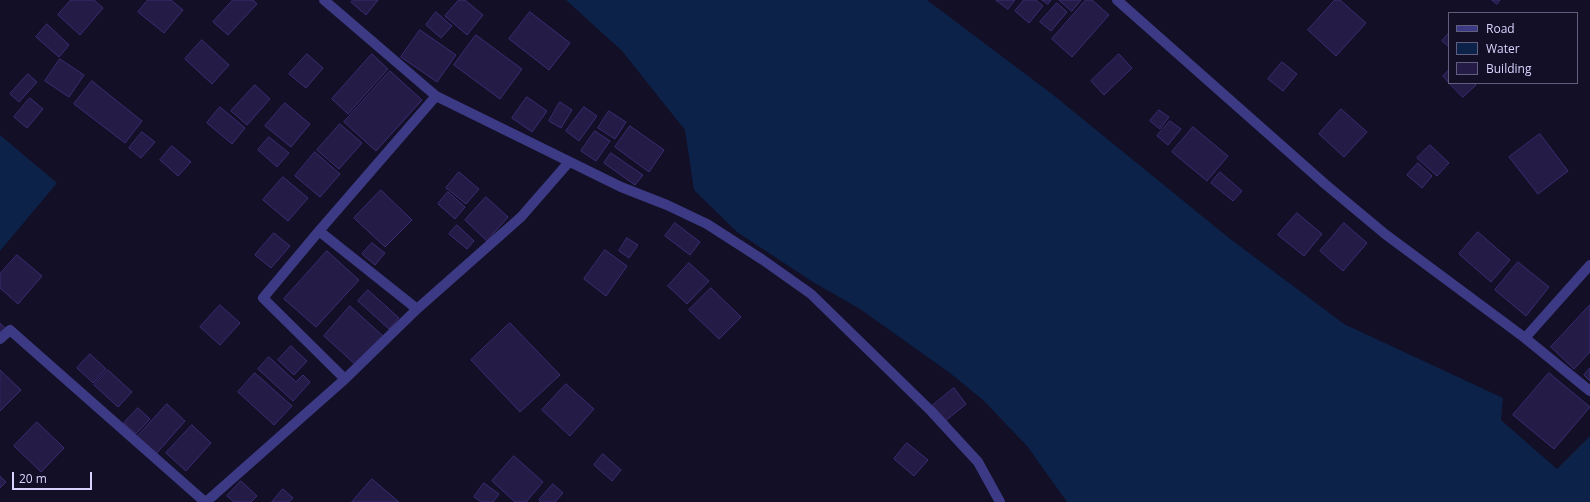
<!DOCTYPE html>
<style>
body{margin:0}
#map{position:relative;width:1590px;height:502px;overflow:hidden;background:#130f26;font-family:"Open Sans",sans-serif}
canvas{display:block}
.legend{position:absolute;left:1448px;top:12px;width:130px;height:72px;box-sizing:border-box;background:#130f26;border:1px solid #625e7d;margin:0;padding:5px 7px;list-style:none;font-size:12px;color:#d9d4ff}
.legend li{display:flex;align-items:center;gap:8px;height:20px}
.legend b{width:20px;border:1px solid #625e7d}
.scale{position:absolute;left:12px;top:472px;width:80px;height:18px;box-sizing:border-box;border:2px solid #d9d4ff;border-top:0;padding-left:5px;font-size:12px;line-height:14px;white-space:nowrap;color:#d9d4ff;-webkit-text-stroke:3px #130f26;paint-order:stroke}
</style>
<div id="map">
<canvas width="1590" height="502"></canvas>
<ul class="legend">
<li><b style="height:5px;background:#3d3a85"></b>Road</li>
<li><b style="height:11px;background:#0c2248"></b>Water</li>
<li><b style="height:11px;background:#241b47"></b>Building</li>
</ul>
<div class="scale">20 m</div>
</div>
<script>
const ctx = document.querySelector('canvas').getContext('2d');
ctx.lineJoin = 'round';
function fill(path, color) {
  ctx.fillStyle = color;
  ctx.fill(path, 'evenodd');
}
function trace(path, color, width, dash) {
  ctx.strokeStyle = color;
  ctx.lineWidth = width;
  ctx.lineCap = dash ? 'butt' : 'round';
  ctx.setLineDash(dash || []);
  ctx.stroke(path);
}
fill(new Path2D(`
 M 566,0 L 927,0 L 1052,94 L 1229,238 L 1344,324 L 1503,398 L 1501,420 L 1557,469 L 1590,436 L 1590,502 L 1067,502 L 1027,446 L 983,400 L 950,373 L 860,309 L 813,282 L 737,232 L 694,190 L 685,130 L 622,51 Z
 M 0,135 L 57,183 L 0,251 Z`), '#0c2248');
const building = new Path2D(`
 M 71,0 L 94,0 L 103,8 L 80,35 L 58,15 Z
 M 148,0 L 171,0 L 183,10 L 164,33 L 138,12 Z
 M 233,0 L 253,0 L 257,4 L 228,35 L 213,22 Z
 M 353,0 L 378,0 L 366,15 L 351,2 Z
 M 459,0 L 465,0 L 483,15 L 467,35 L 445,16 Z
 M 996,0 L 1015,0 L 1008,9 Z
 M 1024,0 L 1036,0 L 1043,6 L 1029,23 L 1015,11 Z
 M 1042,0 L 1051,0 L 1048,4 Z
 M 1059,0 L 1081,0 L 1072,11 Z
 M 1086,0 L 1092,0 L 1109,15 L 1072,57 L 1052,39 Z
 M 1335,0 L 1340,0 L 1366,23 L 1336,56 L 1308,30 Z
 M 1492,0 L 1500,0 L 1497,4 Z
 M 1057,3 L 1067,12 L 1051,31 L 1040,22 Z
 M 436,12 L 452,26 L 441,38 L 426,25 Z
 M 530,12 L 570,43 L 549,70 L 509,39 Z
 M 47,24 L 69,45 L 59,57 L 36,37 Z
 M 420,30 L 456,55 L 437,82 L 401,57 Z
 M 1449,33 L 1449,47 L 1442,41 Z
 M 476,35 L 522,69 L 500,99 L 454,65 Z
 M 202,40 L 229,65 L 212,84 L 185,59 Z
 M 307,54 L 323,68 L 306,88 L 289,74 Z
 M 372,54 L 388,69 L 348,114 L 332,99 Z
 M 1119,54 L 1132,68 L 1104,95 L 1091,81 Z
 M 60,59 L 84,75 L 69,97 L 45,81 Z
 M 1282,62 L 1297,74 L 1283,91 L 1268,79 Z
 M 1449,70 L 1449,83 L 1443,76 Z
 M 390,71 L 422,100 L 376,151 L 344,122 Z
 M 28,74 L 37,82 L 19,102 L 10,94 Z
 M 92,81 L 142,121 L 125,143 L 74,104 Z
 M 1449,83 L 1474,83 L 1476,85 L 1463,97 Z
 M 255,85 L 270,99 L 247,125 L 231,111 Z
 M 527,97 L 547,111 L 532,132 L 512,118 Z
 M 30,98 L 43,109 L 27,128 L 14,117 Z
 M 560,102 L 572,110 L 561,128 L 549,121 Z
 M 285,103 L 310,124 L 291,147 L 265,126 Z
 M 220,107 L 245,128 L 232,144 L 207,123 Z
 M 584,107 L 597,116 L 579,141 L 566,131 Z
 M 1341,109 L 1367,132 L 1344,157 L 1319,134 Z
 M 1159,110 L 1169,117 L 1160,129 L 1150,121 Z
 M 609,111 L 626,122 L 615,139 L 598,128 Z
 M 1170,121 L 1181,129 L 1168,145 L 1157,136 Z
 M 340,124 L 362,143 L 339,169 L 317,150 Z
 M 630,126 L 664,150 L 649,172 L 615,147 Z
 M 1193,127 L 1228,156 L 1207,181 L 1172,152 Z
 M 595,131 L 610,141 L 596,161 L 581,151 Z
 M 142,132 L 155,142 L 141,158 L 129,148 Z
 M 1540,134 L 1568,171 L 1538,194 L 1509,157 Z
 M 269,137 L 289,153 L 277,167 L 258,150 Z
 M 1430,145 L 1449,163 L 1437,176 L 1417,158 Z
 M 172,146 L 191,162 L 178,176 L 160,160 Z
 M 315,152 L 340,174 L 320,197 L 295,176 Z
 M 611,153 L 643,175 L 635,185 L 604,163 Z
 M 1418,163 L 1432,176 L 1422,188 L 1407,175 Z
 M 459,172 L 479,189 L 466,204 L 446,188 Z
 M 1220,172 L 1242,191 L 1233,201 L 1211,183 Z
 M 283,177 L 308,198 L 288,221 L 263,200 Z
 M 381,190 L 412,220 L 385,247 L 354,218 Z
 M 448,192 L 465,207 L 455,219 L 438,204 Z
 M 486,197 L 508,217 L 487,241 L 465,220 Z
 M 1297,213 L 1322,234 L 1304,256 L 1278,235 Z
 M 675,223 L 700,242 L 690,255 L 665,236 Z
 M 1344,223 L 1367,243 L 1343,271 L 1320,251 Z
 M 457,225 L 474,241 L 467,249 L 449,234 Z
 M 1478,232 L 1510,260 L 1491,282 L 1459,254 Z
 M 274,233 L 290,246 L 271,268 L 255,255 Z
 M 627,238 L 638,245 L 629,258 L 619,251 Z
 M 372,243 L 385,253 L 375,265 L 362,254 Z
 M 605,250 L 627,266 L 606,296 L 584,279 Z
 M 327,251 L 359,280 L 316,327 L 284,299 Z
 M 17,255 L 42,276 L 18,304 L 0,288 L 0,274 Z
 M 1518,262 L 1549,287 L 1526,316 L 1495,290 Z
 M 689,263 L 709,281 L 687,304 L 668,286 Z
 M 711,288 L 741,317 L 719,339 L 689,310 Z
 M 368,290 L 399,318 L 389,329 L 358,301 Z
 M 220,305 L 240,323 L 220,345 L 200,327 Z
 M 1590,305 L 1590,352 L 1574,369 L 1551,347 Z
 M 350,306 L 384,337 L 357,366 L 324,336 Z
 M 0,323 L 5,328 L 0,333 Z
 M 510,323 L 560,375 L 520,412 L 471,360 Z
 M 291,346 L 307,361 L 294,375 L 278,360 Z
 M 90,354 L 106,369 L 93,383 L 77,368 Z
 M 269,357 L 296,382 L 303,375 L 310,382 L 293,401 L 258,369 Z
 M 1590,368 L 1590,381 L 1584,375 Z
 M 0,370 L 21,390 L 0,411 Z
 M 108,370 L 132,392 L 118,407 L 94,385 Z
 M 255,373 L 292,406 L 274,425 L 238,392 Z
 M 1549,373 L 1590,407 L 1554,449 L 1513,415 Z
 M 566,384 L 594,409 L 570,436 L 542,410 Z
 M 954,388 L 966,404 L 944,422 L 932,406 Z
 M 167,404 L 185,421 L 156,454 L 137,437 Z
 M 138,408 L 150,419 L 136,434 L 124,423 Z
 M 37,422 L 64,448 L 41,472 L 14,446 Z
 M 192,425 L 211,443 L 186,471 L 166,453 Z
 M 907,443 L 928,460 L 914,476 L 894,459 Z
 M 603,454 L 621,470 L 612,481 L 594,465 Z
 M 514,456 L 543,482 L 526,502 L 515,502 L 492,481 Z
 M 0,476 L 6,482 L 0,488 Z
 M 372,479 L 399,502 L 352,502 Z
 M 241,481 L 257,496 L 251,502 L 234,502 L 227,496 Z
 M 484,483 L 499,494 L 493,502 L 481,502 L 474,497 Z
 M 553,484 L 563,493 L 555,502 L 541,502 L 539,500 Z
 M 283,489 L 293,498 L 289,502 L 272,502 Z`);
fill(building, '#241b47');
trace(building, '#3b2d73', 1);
trace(new Path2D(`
 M 1117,0 L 1325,184 L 1385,234 L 1525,338 L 1590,391
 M 436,96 L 621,187 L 667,205 L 707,224 L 763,260 L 811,294 L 931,411 L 978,462 L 1000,502
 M 319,231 L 263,298 L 345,379
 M 417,309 L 521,217 L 569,162
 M 1525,338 L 1590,265
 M 0,339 L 10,330 L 205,502
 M 206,502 L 345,379 L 417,309 L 319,231 L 436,96 L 324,0`), '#3d3a85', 10);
</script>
